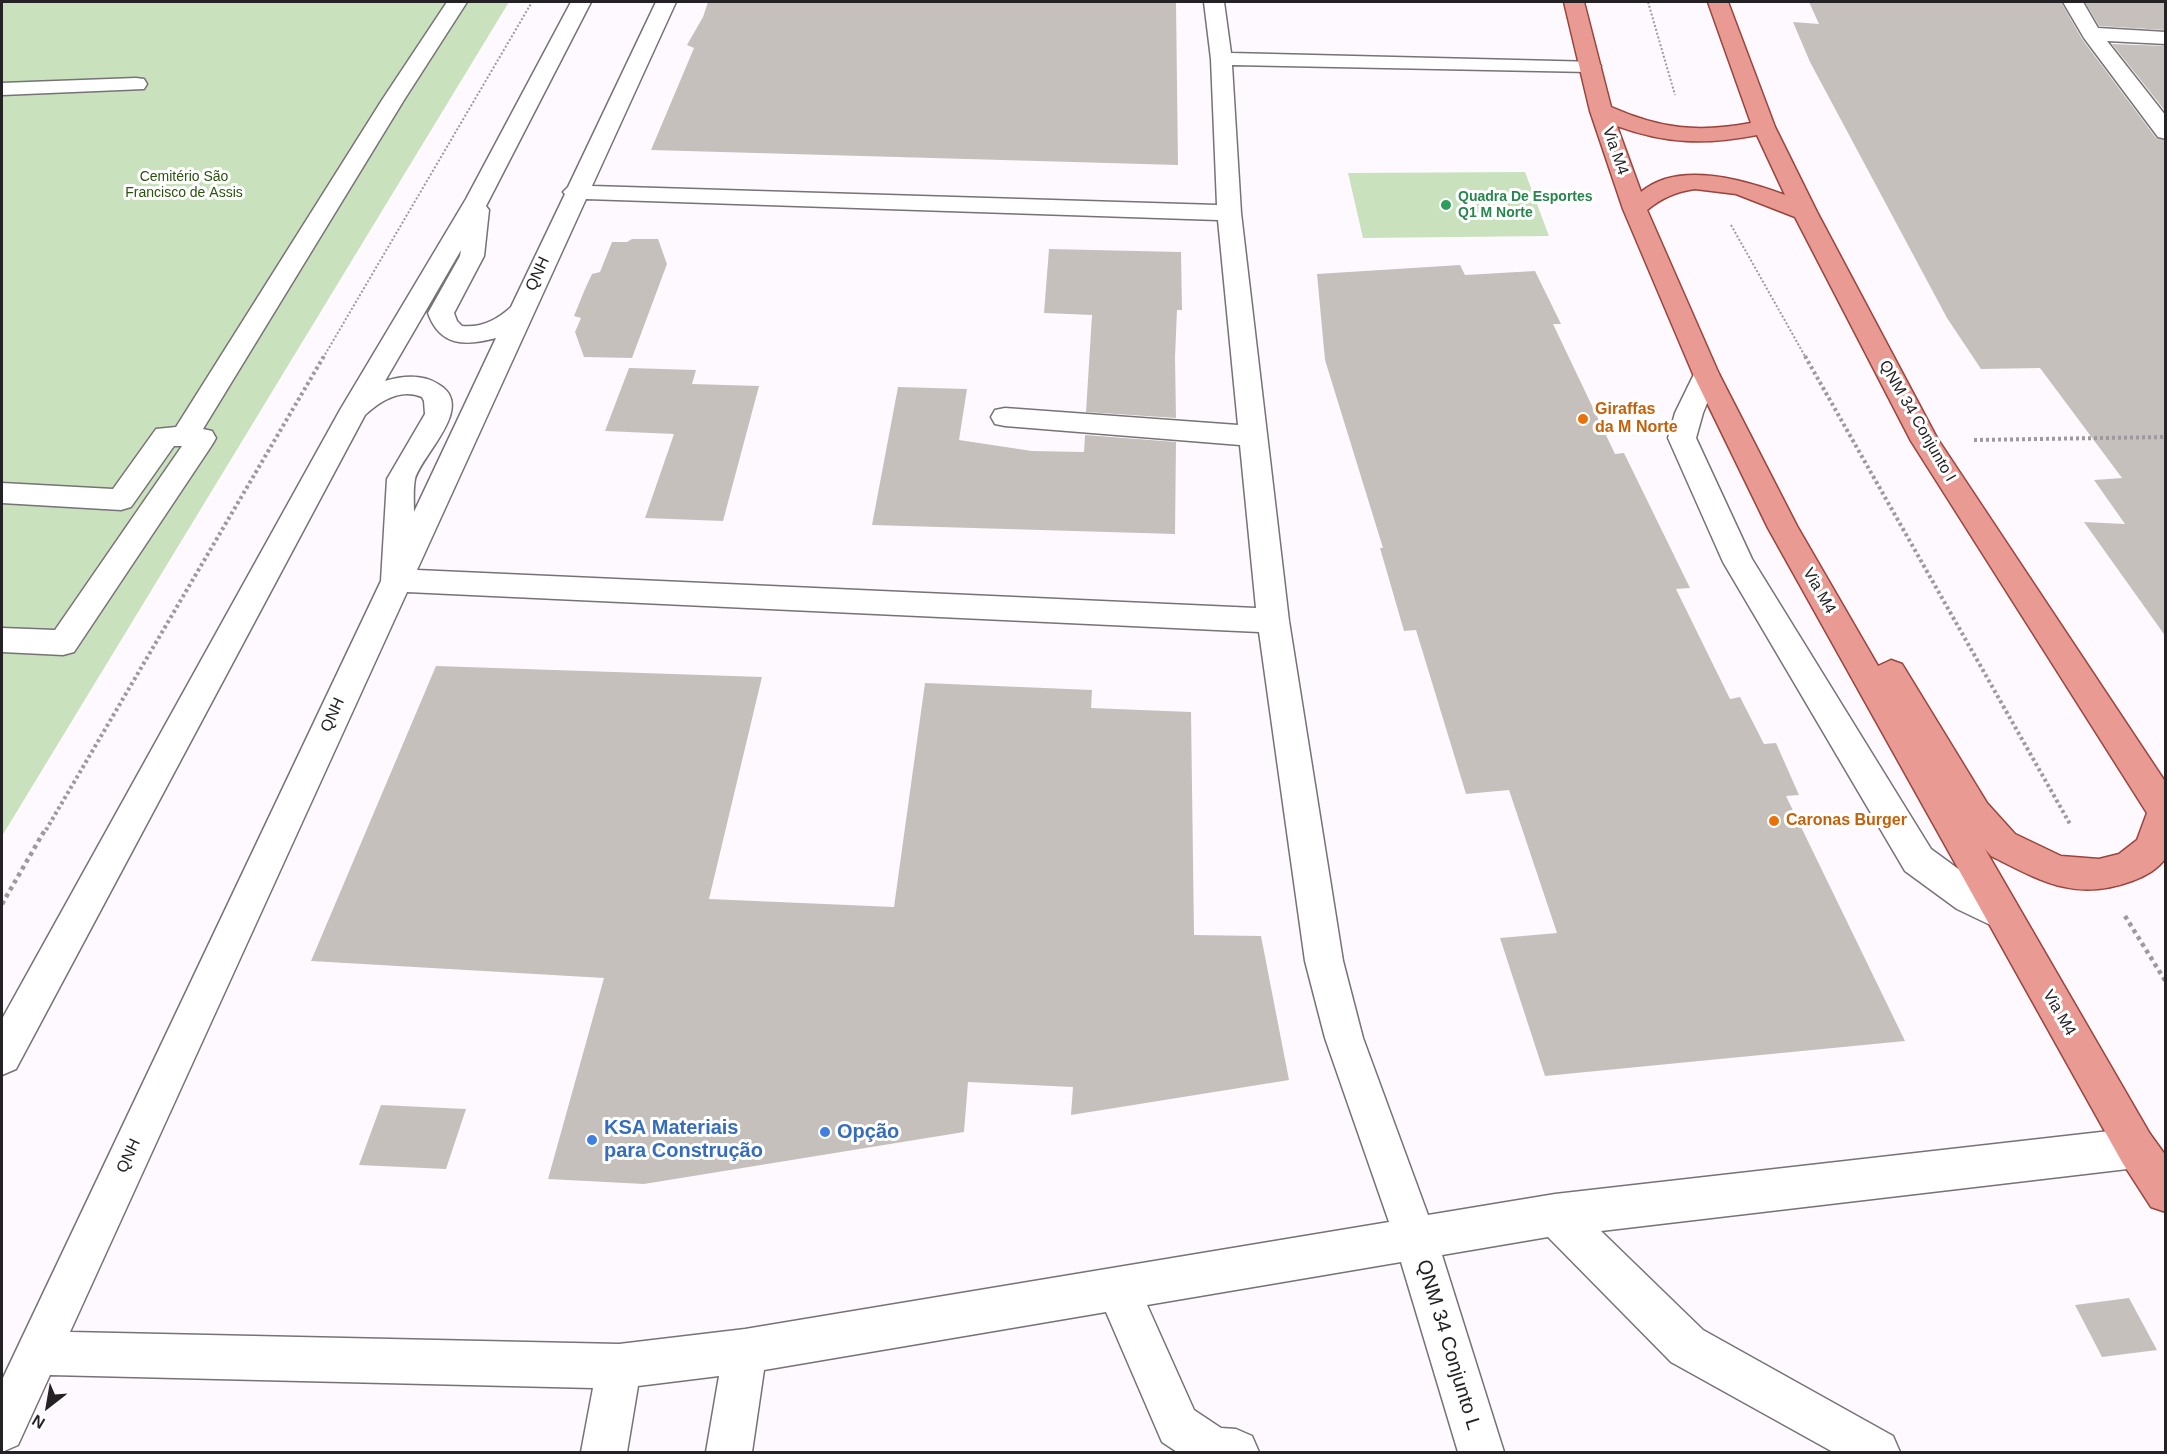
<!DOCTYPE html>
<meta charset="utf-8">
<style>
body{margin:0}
#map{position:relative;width:2167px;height:1454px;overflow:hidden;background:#fef9fe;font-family:Helvetica,sans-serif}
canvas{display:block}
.frame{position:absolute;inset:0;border:3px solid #242224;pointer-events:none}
.north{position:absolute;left:18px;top:1376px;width:60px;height:60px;-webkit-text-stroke:4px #fff;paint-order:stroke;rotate:211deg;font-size:16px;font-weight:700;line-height:24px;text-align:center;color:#242224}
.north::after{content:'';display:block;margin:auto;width:21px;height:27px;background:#242224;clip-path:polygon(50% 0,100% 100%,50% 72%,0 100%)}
</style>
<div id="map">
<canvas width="2167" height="1454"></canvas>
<div class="frame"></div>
<div class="north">N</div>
</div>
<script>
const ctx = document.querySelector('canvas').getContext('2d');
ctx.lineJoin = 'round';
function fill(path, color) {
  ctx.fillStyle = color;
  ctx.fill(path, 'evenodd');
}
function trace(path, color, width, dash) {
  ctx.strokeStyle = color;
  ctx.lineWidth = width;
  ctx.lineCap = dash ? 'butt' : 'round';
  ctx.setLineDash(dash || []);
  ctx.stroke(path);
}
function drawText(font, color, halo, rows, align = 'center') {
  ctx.font = font + ' Helvetica,sans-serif';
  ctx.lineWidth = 6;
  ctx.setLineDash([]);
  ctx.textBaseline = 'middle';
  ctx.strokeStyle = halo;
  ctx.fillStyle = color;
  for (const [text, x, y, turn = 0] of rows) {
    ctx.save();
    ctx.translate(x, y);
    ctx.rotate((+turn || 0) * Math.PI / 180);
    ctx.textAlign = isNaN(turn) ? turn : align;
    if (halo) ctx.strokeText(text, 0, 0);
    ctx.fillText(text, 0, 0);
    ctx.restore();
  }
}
fill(new Path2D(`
 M 2,2 L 509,2 L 2,836 Z
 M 1525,172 L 1549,236 L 1363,238 L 1348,173 Z`), '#c9e2bd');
fill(new Path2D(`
 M 708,2 L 1176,2 L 1178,165 L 651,150 L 694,48 L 687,45 L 703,17 Z
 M 1809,2 L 2061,2 L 2082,39 L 2156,138 L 2166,141 L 2166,637 L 2084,522 L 2125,524 L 2094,480 L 2122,478 L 2040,368 L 1981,369 L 1947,318 L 1810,62 L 1793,22 L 1819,24 Z
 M 2085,2 L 2166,2 L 2166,30 L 2099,26 Z
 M 2112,44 L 2166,46 L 2166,112 Z
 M 632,239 L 658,239 L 667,264 L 632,358 L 584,357 L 575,332 L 581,318 L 574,316 L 585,289 L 592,274 L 600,272 L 612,242 L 627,242 Z
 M 1049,249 L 1181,252 L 1182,310 L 1177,310 L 1175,357 L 1176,418 L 1086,412 L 1092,315 L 1044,313 Z
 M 1460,265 L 1465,275 L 1535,271 L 1561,324 L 1553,324 L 1615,454 L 1624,453 L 1690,588 L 1676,589 L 1730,699 L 1740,697 L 1764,744 L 1776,743 L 1799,795 L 1786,796 L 1905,1041 L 1545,1076 L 1500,938 L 1557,933 L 1509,790 L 1466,794 L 1416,630 L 1404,631 L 1380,548 L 1383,548 L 1325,360 L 1317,274 Z
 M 629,368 L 696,370 L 692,384 L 759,386 L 723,521 L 645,518 L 674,434 L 605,431 Z
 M 898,387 L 967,389 L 959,440 L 1032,451 L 1084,452 L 1085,435 L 1176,442 L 1175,534 L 872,525 Z
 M 436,666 L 762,677 L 709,899 L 894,907 L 925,683 L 1092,690 L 1091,708 L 1191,712 L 1194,935 L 1261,936 L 1289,1080 L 1071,1115 L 1073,1087 L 968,1082 L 964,1132 L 644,1184 L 548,1179 L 604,978 L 311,961 Z
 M 381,1105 L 466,1109 L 446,1169 L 359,1165 Z
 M 2129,1298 L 2157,1350 L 2102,1357 L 2075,1305 Z`), '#c6c0bd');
const minor = new Path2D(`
 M 447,2 L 467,2 L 404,100 L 203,429 L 212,431 L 216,438 L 212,445 L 74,652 L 63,655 L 2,652 L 2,628 L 55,630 L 182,446 L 174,446 L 131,507 L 121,510 L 2,503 L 2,483 L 113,489 L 156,429 L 176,427 L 382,100 Z
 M 571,2 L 591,2 L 486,206 L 489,210 L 484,256 L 454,313 L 457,321 L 462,326 C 481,328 497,320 511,307 L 565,194 L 563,192 L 568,187 L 656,2 L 676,2 L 592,186 L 1217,205 L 1211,59 L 1204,2 L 1224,2 L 1231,53 L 1597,62 L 1601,66 L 1597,70 L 1590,72 L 1232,65 L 1241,213 L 1289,621 L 1343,961 L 1363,1038 L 1428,1215 L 1555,1194 L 2136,1128 L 2150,1134 L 2156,1148 L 2150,1162 L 2136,1168 L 1601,1231 L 1703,1330 L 1893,1436 L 1900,1452 L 1833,1452 L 1671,1362 L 1548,1237 L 1442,1255 L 1504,1452 L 1458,1452 L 1401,1262 L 1147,1305 L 1194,1410 L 1221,1428 L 1236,1429 L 1252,1436 L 1259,1452 L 1177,1452 L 1162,1442 L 1106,1312 L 764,1370 L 752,1452 L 706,1452 L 719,1376 L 638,1386 L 627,1452 L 581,1452 L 593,1388 L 50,1375 L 18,1445 L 2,1452 L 2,1380 L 381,581 L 387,479 L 425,414 L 424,401 L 422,397 C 401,388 380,401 365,415 L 16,1069 L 2,1075 L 2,1019 L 340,410 L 466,199 ZM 586,199 L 1218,220 L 1238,425 L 1005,408 L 995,410 L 991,417 L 995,424 L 1005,426 L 1240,445 L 1256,608 L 417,570 ZM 461,250 L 460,256 L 428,313 C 440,347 466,346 496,338 L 414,512 C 414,502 413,489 415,479 C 422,454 477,406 438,384 C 422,374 402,376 385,381 ZM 407,592 L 1259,632 L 1305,961 L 1325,1038 L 1389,1222 L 745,1329 L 619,1344 L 70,1332 Z
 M 2063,2 L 2083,2 L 2098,28 L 2166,32 L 2166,44 L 2107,41 L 2166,116 L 2166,139 L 2158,137 L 2084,38 Z
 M 136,78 L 144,79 L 147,84 L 144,89 L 2,95 L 2,83 Z
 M 1706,365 L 1715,368 L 1719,374 L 1703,413 L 1696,438 L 1752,559 L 1931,849 L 1983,887 L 2016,903 L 2021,915 L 2016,927 L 2003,931 L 1957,909 L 1905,871 L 1723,562 L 1668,438 L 1675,413 L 1697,368 Z`);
const major = new Path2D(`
 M 1564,2 L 1584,2 L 1611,107 C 1661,129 1698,133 1751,123 L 1708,2 L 1728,2 L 1775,127 L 1817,212 L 1937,438 L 2166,783 L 2166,857 C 2160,868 2144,877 2132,881 C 2075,902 2041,881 1991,856 L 1985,849 L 2150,1134 L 2166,1156 L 2166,1212 L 2151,1207 L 2122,1162 L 1768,528 L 1693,374 L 1623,209 L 1590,111 ZM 1617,126 C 1667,144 1705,145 1757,135 L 1785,195 C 1745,180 1678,160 1641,192 ZM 1695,189 L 1736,194 L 1795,217 L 1911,441 L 2147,813 L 2137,840 L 2119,854 L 2099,859 L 2061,856 L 2015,834 L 1987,803 L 1902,664 L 1891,660 L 1878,666 L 1797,526 L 1719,374 L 1647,210 C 1662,198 1675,192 1695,189 Z`);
trace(minor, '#767276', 3);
trace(major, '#9a443c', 3);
trace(new Path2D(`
 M 1648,2 L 1675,95
 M 1731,225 L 1806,358
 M 323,358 L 532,2`), '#9d999d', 2, [2, 2]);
trace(new Path2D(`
 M 1805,356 L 2070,824
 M 1974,440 L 2166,437
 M 46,830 L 324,356`), '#9d999d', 4, [3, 3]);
trace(new Path2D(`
 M 2,904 L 46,828
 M 2125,916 L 2166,982`), '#9d999d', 4.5, [4, 4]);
fill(minor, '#fff');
fill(major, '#e99a92');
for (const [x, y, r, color] of [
 [1446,205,6,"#2e9e5b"],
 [1583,419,6,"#e8710a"],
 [1774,821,6,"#e8710a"],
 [825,1132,6,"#3f7fe0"],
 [592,1140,6,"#3f7fe0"]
]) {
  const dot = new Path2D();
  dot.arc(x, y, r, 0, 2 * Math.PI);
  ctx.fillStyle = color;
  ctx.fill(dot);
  trace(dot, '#fff', 2);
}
drawText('14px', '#2a520c', '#fff', [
 ["Cemitério São",184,177],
 ["Francisco de Assis",184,193]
]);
drawText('bold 14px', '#27864d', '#fff', [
 ["Quadra De Esportes",1458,197],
 ["Q1 M Norte",1458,213]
], 'left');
drawText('16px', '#242224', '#fff', [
 ["Via M4",1615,151,71],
 ["QNH",538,274,-65],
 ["QNM 34 Conjunto I",1917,421,60],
 ["Via M4",1819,591,60],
 ["QNH",333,715,-65],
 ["Via M4",2059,1013,60],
 ["QNH",129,1156,-65]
]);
drawText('bold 16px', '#c56008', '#fff', [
 ["Giraffas",1595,410],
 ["da M Norte",1595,428],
 ["Caronas Burger",1786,821]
], 'left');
drawText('bold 20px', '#366cbe', '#fff', [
 ["KSA Materiais",604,1128],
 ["para Construção",604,1151],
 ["Opção",837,1132]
], 'left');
drawText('20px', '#242224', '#fff', [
 ["QNM 34 Conjunto L",1448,1345,73]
]);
</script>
